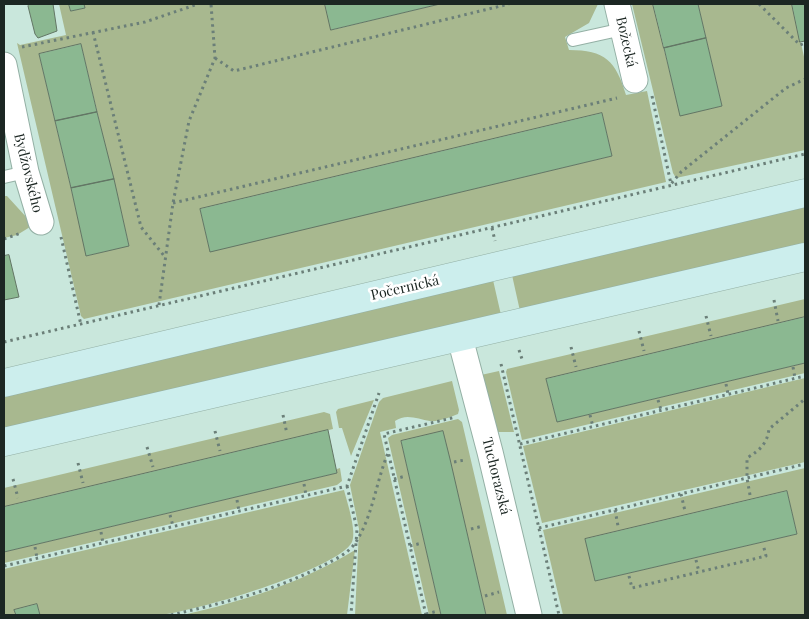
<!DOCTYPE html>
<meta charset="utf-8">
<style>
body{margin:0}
#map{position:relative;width:809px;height:619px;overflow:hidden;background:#c9e7dc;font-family:"Playfair Display",serif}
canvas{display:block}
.frame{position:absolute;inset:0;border:5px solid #1c2723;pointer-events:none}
</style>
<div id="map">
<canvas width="809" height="619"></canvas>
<div class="frame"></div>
</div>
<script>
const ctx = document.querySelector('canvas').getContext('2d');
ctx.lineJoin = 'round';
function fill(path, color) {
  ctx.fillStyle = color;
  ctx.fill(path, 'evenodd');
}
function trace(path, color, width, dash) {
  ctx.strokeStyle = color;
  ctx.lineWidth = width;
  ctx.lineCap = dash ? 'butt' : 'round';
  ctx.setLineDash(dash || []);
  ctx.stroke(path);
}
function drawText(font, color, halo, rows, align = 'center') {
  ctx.font = font + ' "Playfair Display",serif';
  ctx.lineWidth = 5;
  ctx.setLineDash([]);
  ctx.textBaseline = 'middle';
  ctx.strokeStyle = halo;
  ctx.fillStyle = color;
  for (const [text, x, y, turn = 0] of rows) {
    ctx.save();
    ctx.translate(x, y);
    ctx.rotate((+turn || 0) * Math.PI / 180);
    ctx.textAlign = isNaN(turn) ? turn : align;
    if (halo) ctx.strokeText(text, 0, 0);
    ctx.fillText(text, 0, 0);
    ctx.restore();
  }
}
fill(new Path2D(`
 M 59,4 L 69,4 L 71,11 L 85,8 L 84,4 L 325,4 L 332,30 L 440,4 L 598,4 L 589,23 L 565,37 L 569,50 C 605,50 616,61 626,95 L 647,91 L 666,182 L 84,319 L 81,316 L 17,43 L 20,45 L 66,35 ZM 81,44 L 129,245 L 87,256 L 39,54 ZM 602,113 L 612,156 L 210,251 L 200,209 Z
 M 632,4 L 653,4 L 680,115 L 722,106 L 698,4 L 792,4 L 805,61 L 805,150 L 676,178 L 673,173 Z
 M 4,196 L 7,196 L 28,219 L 30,227 L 17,235 L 4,238 Z
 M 805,206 L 805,243 L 520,311 L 512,275 Z
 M 493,280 L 501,315 L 4,431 L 4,394 Z
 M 805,299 L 805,317 L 546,379 L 557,422 L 805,363 L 805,373 L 522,440 L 506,372 L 507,369 Z
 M 499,371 L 514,432 L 495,432 L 481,375 Z
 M 805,378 L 805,462 L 542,523 L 523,446 Z
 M 452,381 L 459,410 L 458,414 C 451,417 438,422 430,421 C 418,419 406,413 395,421 L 396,428 L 380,432 L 422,615 L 355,615 L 359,529 L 350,485 L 379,402 L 383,398 Z
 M 374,400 L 351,456 L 342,428 L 339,428 L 336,412 L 338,409 Z
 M 324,412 L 330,414 L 333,429 L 4,507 L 4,488 Z
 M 458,419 L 462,422 L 507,615 L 486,615 L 443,432 L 401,441 L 441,615 L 429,615 L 388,438 L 392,435 Z
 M 340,468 L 342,481 L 337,485 L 4,563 L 4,552 L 337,473 L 337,469 Z
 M 805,468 L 805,615 L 563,615 L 543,530 ZM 787,491 L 797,534 L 595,581 L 586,539 Z
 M 344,490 C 347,502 357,531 352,542 C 339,569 191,613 158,615 C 119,618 79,615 40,615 L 37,604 L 15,610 L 16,615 L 4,615 L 4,569 Z
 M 355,550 L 347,615 L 183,615 C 244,601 301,583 355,550 Z`), '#a8b88f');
const building = new Path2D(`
 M 30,4 L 53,4 L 57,31 L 38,38 L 35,34 L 28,6 Z
 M 69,4 L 84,4 L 85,8 L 71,11 Z
 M 325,4 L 440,4 L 331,30 Z
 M 653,4 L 698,4 L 706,38 L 664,48 Z
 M 792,4 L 805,4 L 805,41 L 800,42 Z
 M 706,38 L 722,106 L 680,116 L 664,48 Z
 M 81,44 L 97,112 L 55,121 L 39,54 Z
 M 97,112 L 114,179 L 71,188 L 55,121 Z
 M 602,113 L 612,156 L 210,252 L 200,209 Z
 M 114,179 L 129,246 L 86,256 L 71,188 Z
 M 9,255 L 19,297 L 4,300 L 4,256 Z
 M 805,317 L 805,363 L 557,422 L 546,379 Z
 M 328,430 L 337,473 L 4,552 L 4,507 Z
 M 443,431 L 450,459 L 486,615 L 441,615 L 401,441 Z
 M 787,491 L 797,534 L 595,581 L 585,539 Z
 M 37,604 L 40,615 L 16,615 L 14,610 Z`);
fill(building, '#8bb891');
trace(building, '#627564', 1);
const lane = new Path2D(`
 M 573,40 L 623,29
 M 4,177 L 26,172`);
const street = new Path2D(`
 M 617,4 L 635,80
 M 4,65 L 26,172 L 41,222
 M 460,338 L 490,452 L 529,615`);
const secondary = new Path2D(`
 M 4,383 L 805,193
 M 4,442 L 805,257`);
trace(lane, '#94b0a5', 14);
trace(street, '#94b0a5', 27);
trace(secondary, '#94b0a5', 29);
trace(new Path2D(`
 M 759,4 L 800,45 L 805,43
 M 93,32 L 141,227 L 165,257
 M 22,47 L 145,22 L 198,4
 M 215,58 L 234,71 L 509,4
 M 652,96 L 671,184 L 681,172 L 786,88 L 805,79
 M 173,203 L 617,98
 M 492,228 L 495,241
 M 61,237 L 81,325
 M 4,239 L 21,233
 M 774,300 L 778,321
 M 159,305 L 173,203 L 189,121 L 215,58 L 211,4
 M 706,316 L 711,336
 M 639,331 L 644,351
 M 4,342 L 805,154
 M 571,347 L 576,367
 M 519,350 L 522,359
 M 501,364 L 559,615
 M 793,367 L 795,378
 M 726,384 L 728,394
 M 658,400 L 661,410
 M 283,415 L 287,434
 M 590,415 L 593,427
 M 215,431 L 220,451
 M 520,444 L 805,376
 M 147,447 L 153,467
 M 454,462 L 465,460
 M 78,463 L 83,483
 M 13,479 L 18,498
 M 394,479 L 406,476
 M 304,484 L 306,495
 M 347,486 L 357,529 L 351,615
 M 681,494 L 685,511
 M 750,495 L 747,478 L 747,458 C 760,450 767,444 769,429 L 805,399
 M 237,500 L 239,511
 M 615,510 L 618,526
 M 170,515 L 173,526
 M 539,528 L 805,464
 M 471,529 L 483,526
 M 101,532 L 103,543
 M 410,546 L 422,543
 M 35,547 L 37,558
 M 696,560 L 699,572
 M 4,566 L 347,486 L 379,393
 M 629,576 L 632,588 L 766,556 L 763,544
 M 485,596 L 499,592
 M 426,614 L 438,611
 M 171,615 C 223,603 274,591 322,566 C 334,560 348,554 356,542 C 373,515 376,482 388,453
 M 426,615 L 384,434 L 456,417`), '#6b7f78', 3, [2.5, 4]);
trace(lane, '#fff', 12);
trace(street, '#fff', 25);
trace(secondary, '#cceeed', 28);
drawText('14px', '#1c2723', '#fff', [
 ["Božecká",626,42,77],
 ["Bydžovského",28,173,76],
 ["Počernická",405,288,-13],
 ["Tuchorazská",496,476,76]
]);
</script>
